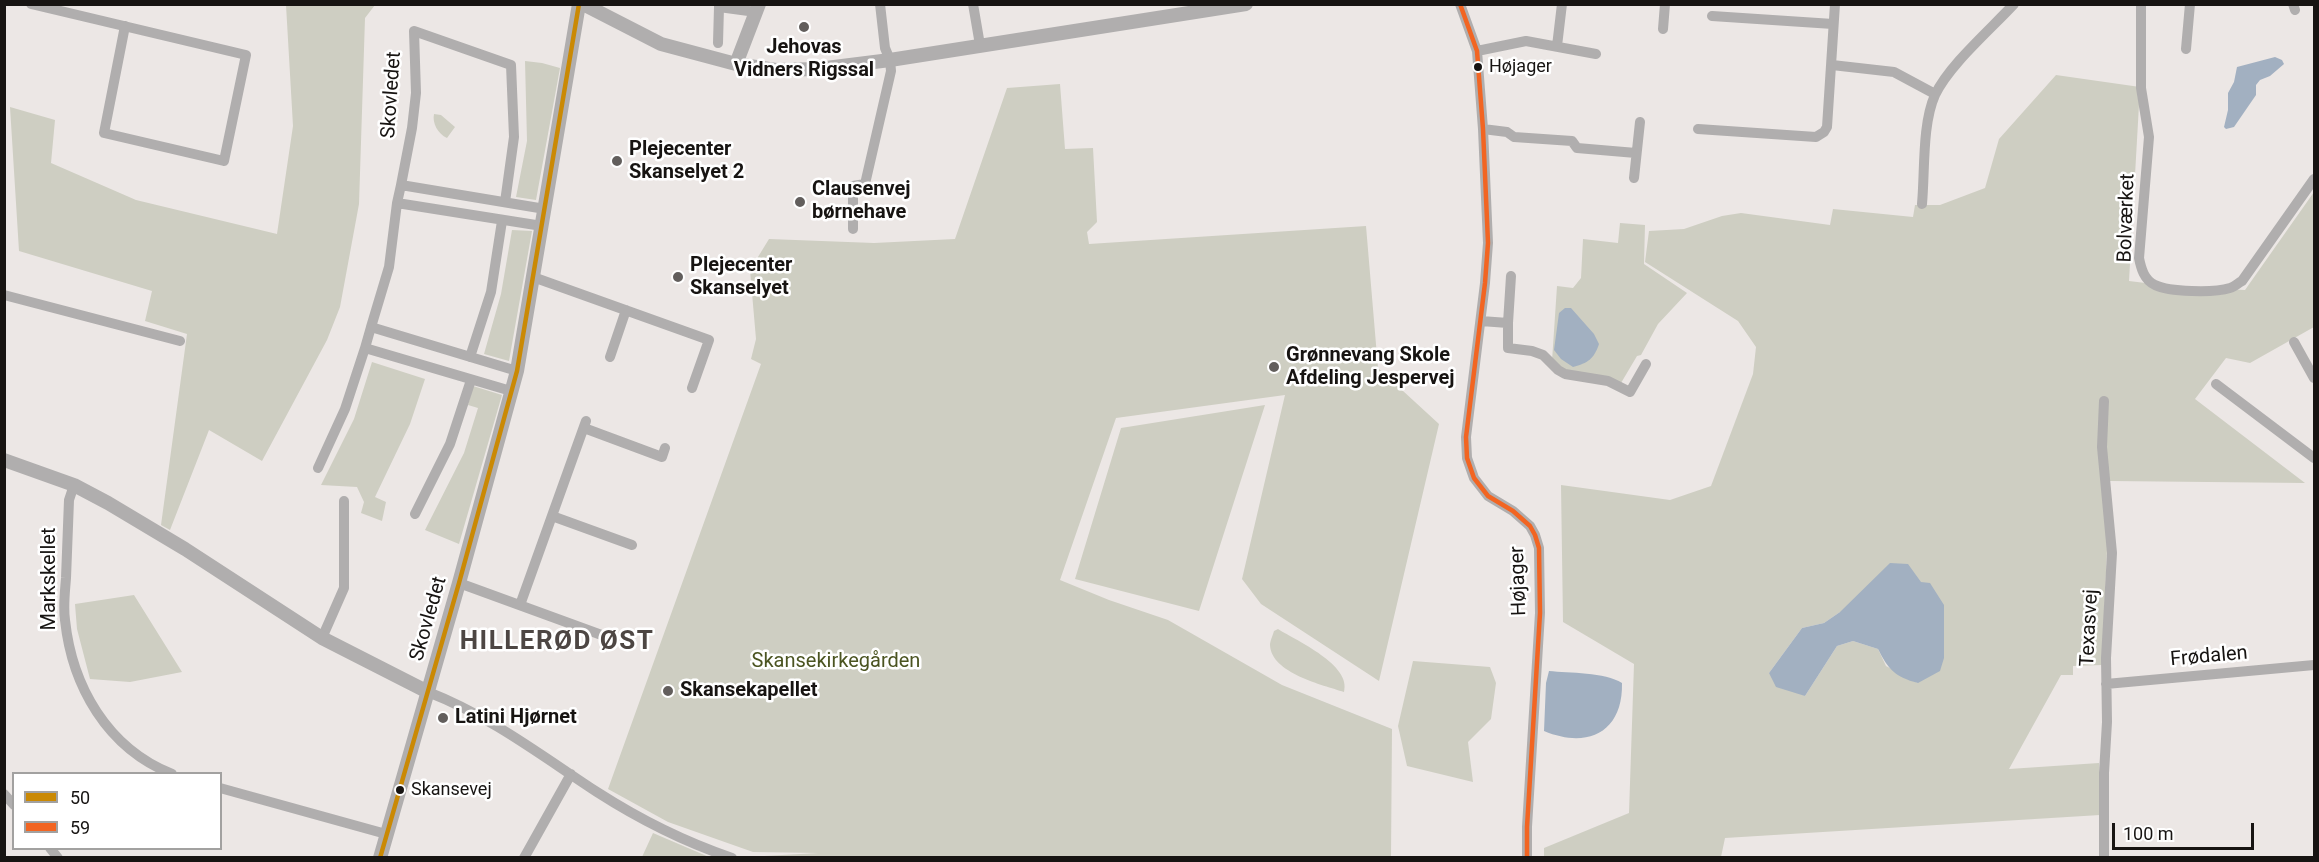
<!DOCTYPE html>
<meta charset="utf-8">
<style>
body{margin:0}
#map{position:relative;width:2319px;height:862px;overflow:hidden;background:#ece7e5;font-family:Roboto,sans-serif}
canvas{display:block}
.frame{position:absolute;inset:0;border:6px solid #171412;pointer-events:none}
.legend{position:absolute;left:12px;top:772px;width:210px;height:78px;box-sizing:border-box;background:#fff;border:2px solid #a2a1a0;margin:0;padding:8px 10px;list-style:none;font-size:18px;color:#171412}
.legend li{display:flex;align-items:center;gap:12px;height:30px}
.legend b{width:30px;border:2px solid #a2a1a0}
.scale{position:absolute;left:2112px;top:823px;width:142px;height:27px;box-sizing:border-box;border:3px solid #171412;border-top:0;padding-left:8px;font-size:18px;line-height:21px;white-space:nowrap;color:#171412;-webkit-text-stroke:4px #fff;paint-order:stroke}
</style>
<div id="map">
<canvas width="2319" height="862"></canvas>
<div class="frame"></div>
<ul class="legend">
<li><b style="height:8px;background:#ca8904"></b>50</li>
<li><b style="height:8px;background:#f26522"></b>59</li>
</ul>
<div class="scale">100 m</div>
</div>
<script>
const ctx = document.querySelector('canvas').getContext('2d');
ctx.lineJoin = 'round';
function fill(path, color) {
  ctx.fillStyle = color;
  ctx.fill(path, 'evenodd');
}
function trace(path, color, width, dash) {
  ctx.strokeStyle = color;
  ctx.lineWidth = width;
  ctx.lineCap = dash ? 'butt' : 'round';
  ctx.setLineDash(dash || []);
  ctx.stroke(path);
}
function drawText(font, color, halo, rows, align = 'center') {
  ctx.font = font + ' Roboto,sans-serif';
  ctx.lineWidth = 5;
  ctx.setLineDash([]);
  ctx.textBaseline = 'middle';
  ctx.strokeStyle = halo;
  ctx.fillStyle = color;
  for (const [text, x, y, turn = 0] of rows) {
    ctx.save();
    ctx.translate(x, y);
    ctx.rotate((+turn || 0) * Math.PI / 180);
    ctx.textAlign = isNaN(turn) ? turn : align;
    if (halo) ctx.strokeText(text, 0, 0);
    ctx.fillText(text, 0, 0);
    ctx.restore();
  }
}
fill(new Path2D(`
 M 286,5 L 375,5 L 365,18 L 359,204 L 340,307 L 327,340 L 262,461 L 209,430 L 170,530 L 161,525 L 187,334 L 145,321 L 152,291 L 19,251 L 10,107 L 55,120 L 51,163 L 136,200 L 277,234 L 293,126 Z
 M 525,61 L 542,63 L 560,68 L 536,200 L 516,197 L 527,141 Z
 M 2056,75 L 2140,87 L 2129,281 L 2178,287 L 2245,290 L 2314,192 L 2314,327 L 2250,363 L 2226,358 L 2195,399 L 2305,483 L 2110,481 L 2102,665 L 2073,666 L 2073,675 L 2061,675 L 2009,769 L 2099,763 L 2100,815 L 1725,838 L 1721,857 L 1544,858 L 1544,848 L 1629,813 L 1634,664 L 1563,622 L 1561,485 L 1670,500 L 1711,486 L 1753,374 L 1756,347 L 1738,321 L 1645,262 L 1649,231 L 1684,229 L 1722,216 L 1741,213 L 1830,225 L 1833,209 L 1913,217 L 1915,205 L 1940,205 L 1985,188 L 1999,139 ZM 1840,612 L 1918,683 L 1886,666 L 1878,649 L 1853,641 L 1837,646 L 1805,696 L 1769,673 L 1802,628 L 1824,623 Z
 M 1060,84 L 1065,149 L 1093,148 L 1097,222 L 1087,232 L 1089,244 L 1366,226 L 1378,368 L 1439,424 L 1379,681 L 1261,604 L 1242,579 L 1285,395 L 1116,418 L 1060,580 L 1109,600 L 1168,620 L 1282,685 L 1392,729 L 1391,857 L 746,857 L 818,853 L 753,852 L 668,822 L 608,789 L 761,364 L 751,359 L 756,339 L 750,270 L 769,239 L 874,243 L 955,239 L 1007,88 Z
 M 434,114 L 441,115 L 455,127 L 447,138 C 438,134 432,123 434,114 Z
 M 1620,223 L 1645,225 L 1644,264 L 1687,293 L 1658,324 L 1641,355 L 1637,356 L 1621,383 L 1565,370 L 1552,361 L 1557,286 L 1573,288 L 1581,278 L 1583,239 L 1618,243 Z
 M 512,230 L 532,231 L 509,361 L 484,354 L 501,294 Z
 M 372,362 L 425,379 L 410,424 L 375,497 L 386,502 L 382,521 L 361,513 L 364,502 L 357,487 L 321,485 L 354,419 Z
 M 473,386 L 502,395 L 459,544 L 425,530 L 464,453 L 478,408 L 468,405 Z
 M 1265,405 L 1199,611 L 1075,579 L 1121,428 Z
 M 134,595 L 182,672 L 130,682 L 90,679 L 77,629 L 75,604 Z
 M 1278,629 C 1297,641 1352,665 1344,692 C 1323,685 1271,673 1270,645 C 1270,641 1273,635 1274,631 Z
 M 1413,661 L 1490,667 L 1496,683 L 1491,719 L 1468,742 L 1473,782 L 1407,766 L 1398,726 Z
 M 653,833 L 709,857 L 642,857 Z`), '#cecec2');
fill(new Path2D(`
 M 2275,57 L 2282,60 L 2284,64 L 2270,76 L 2260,80 L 2256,85 L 2256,95 L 2234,127 L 2226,129 L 2224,127 L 2228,110 L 2228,93 L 2234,82 L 2237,67 Z
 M 1565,308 L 1571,308 L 1594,334 L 1599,344 C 1594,359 1588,363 1573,367 L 1561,359 L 1554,350 L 1559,313 Z
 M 1890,563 L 1908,564 L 1921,582 L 1930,583 L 1944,605 L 1944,658 L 1940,671 L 1918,683 C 1895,677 1888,669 1878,649 L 1853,641 L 1837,646 L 1805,696 L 1776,687 L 1769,673 L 1802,628 L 1824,623 L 1840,612 Z
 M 1549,671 C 1569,673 1605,672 1622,683 C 1623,733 1587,749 1544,731 L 1546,683 Z`), '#a2b0c1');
trace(new Path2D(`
 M 31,4 L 246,55 L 224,161 L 104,133 L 125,26
 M 719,4 L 719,7 L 756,12
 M 973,4 L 980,45
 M 1460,4 L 1477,51 L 1483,129 L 1488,243 L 1485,283 L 1466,437 L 1467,458 L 1474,478 L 1488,496 L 1513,511 L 1530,526 L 1535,535 L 1539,548 L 1540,613 L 1527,827 L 1527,858
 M 2141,4 L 2141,88 L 2149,137 L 2139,258 C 2141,268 2144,280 2155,285 C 2169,292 2214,293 2230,288 C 2234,287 2238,283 2242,281 L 2314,179
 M 2293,4 L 2295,10
 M 1712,16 L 1833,24
 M 1663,29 L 1665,4
 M 718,43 L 719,7
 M 1557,46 L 1562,4
 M 2186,49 L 2190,4
 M 1477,51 L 1526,41 L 1596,54
 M 1832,65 L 1894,72 L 1935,94
 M 1483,129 L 1507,132 L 1514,137 L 1572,141 L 1577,148 L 1636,153
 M 1698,129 L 1816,137 L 1824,132 L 1827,127 L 1835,4
 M 1634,178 L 1640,122
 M 401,185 L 412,128 L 416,93 L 414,31 L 511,65 L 514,137 L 505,202
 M 1922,204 C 1925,171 1922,124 1935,95 C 1949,65 1991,29 2014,4
 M 542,226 L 397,203 L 401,185 L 545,209
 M 853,229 L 853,186 L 865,184 L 891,71 L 890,60 L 885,48 L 880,4
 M 533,277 L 709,340 L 692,388
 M 4,295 L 180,341
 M 1481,321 L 1508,323 L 1511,276
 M 1508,323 L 1508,348 L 1532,351 L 1543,355 L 1558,370 L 1565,374 L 1608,381 L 1630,392 L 1646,364
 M 371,327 L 389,267 L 397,203
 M 2294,342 L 2314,378
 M 470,357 L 491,292 L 502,221
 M 610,357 L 626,310
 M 2216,384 L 2314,458
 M 511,391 L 365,348 L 371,327 L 517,371
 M 584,428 L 662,457 L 665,448
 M 318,468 L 345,409 L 365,348
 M 74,485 L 69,500 C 68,526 67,552 66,578 C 65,592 63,606 65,620 C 72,686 107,748 172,774
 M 415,514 L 450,444 L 471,380
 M 552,516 L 632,545
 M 459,583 L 607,637
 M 520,605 L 586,421
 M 322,638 L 344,588 L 344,501
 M 2106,684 L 2314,665
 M 428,692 C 490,716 542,756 597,792 C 639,819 685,842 732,858
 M 220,788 L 386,834
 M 4,794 L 14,805
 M 50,848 L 58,858
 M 524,858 L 571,774
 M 2104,858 L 2104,773 L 2107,722 L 2106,658 L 2112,553 L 2102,447 L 2104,401`), '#b0aeae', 10);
trace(new Path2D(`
 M 583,4 L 661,44 L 736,64 L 776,70 L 818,69 L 890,60 L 1246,4
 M 736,64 L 759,4
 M 4,460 L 74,485 L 108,503 L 185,549 L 322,638 L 428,692
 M 380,858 L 459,583 L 517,371 L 579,4`), '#b0aeae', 14);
trace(new Path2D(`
 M 380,858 L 459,583 L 517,371 L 579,4`), '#ca8904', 4.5);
trace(new Path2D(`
 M 1460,4 L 1477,51 L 1483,129 L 1488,243 L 1485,283 L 1466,437 L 1467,458 L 1474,478 L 1488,496 L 1513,511 L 1530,526 L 1535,535 L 1539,548 L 1540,613 L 1527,827 L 1527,858`), '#f26522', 4.5);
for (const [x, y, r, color] of [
 [804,27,6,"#625e5c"],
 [1478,67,5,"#171412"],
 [617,161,6,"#625e5c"],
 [800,202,6,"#625e5c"],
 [678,277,6,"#625e5c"],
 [1274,367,6,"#625e5c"],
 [668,691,6,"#625e5c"],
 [443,718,6,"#625e5c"],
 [400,790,5,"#171412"]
]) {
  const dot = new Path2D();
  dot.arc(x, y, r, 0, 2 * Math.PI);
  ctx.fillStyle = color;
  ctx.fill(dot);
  trace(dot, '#fff', 2);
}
drawText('18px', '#171412', '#fff', [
 ["Højager",1489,67],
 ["Skansevej",411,790]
], 'left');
drawText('bold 20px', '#171412', '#fff', [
 ["Jehovas",804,48,"center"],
 ["Vidners Rigssal",804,71,"center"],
 ["Plejecenter",629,150],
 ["Skanselyet 2",629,173],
 ["Clausenvej",812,190],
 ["børnehave",812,213],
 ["Plejecenter",690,266],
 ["Skanselyet",690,289],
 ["Grønnevang Skole",1286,356],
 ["Afdeling Jespervej",1286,379],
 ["Skansekapellet",680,691],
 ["Latini Hjørnet",455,718]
], 'left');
drawText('20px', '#171412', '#fff', [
 ["Skovledet",392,95,-86],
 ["Bolværket",2127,218,-88],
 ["Markskellet",50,579,-90],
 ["Højager",1519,581,-92],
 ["Skovledet",429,619,-74],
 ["Texasvej",2090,628,-87],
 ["Frødalen",2209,657,-5]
]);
drawText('20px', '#4b5421', '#fff', [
 ["Skansekirkegården",836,662]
]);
ctx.letterSpacing = '1.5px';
drawText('bold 26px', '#4d4643', '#fff', [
 ["HILLERØD ØST",557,642]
]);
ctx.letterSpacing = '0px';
</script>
